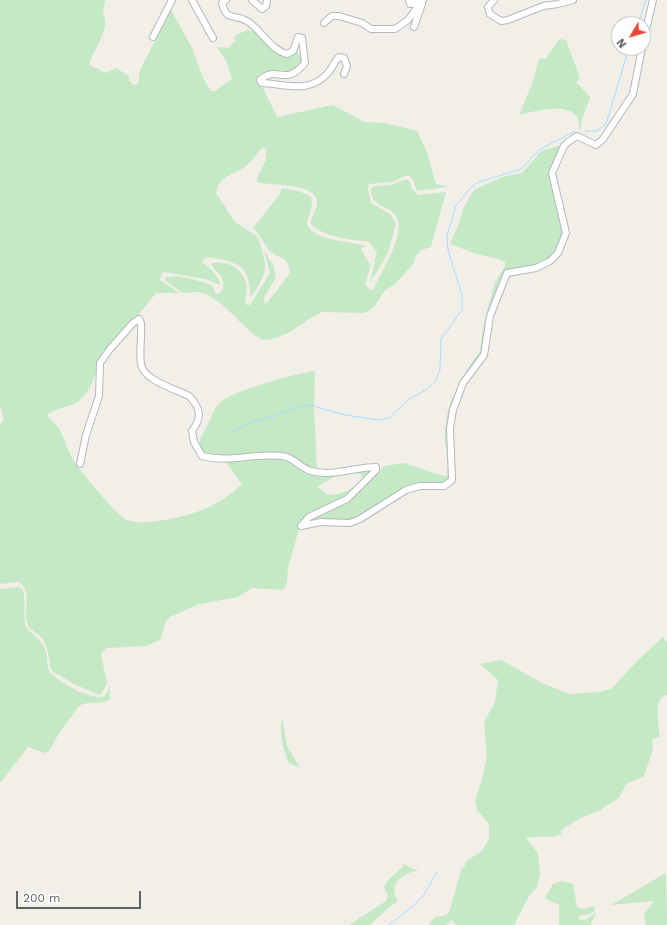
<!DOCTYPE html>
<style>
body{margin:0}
#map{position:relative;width:667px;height:925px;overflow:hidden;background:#f1efe8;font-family:"Work Sans",sans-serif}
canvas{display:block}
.north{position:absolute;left:611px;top:16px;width:40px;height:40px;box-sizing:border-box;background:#fff;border:1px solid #bfc1c3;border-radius:50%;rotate:232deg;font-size:11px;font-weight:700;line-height:16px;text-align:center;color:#5f6368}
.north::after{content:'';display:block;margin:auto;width:14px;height:18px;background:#ea4335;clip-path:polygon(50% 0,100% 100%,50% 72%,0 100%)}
.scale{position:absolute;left:16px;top:891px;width:125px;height:18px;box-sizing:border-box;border:2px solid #5f6368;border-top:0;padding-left:5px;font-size:12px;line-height:14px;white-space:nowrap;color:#5f6368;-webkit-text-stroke:3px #fff;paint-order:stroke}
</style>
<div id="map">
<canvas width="667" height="925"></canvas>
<div class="north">N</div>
<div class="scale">200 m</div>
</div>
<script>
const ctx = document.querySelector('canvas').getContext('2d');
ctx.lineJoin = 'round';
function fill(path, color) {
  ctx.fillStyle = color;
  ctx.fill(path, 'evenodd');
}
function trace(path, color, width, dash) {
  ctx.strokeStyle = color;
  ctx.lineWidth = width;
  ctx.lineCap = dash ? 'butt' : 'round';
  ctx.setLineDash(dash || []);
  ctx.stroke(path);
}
fill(new Path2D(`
 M 0,0 L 105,0 L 103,14 C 112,27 92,52 89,65 L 106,73 L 116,68 L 129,76 L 129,81 L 134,85 L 138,84 L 140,70 L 171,10 L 192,48 L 203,78 L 211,91 L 215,91 L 232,79 L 226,61 L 217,47 L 229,48 L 233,42 L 236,41 L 234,36 L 247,30 L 256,32 L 282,55 L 298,52 L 298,54 L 300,55 L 302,41 L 303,63 L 297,70 L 259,78 L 258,82 L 262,86 L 277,117 L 333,105 L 364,122 L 385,123 L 417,131 L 427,152 L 436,184 L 449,187 L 417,191 L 413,180 L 408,175 L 391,182 L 369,184 L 368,190 L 371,203 L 390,214 L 396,224 L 388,253 L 370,283 L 377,252 L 368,241 C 353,241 321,236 311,224 C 311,216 316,211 317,204 C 321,182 268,186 257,182 L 257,178 L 266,160 L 266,149 L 262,148 C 256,154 252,162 245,167 C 234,174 218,177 216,193 L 235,222 L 258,237 C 267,267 270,269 252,296 L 250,295 C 250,271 242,263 219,259 C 213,258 208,256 203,259 L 203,263 C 210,268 219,276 220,285 L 206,279 L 164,272 L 161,275 L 160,280 L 179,293 L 156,293 L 98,365 C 95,378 87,398 74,404 C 65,407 56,409 48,414 L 47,416 C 62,428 63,438 70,454 C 75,466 117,516 127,520 C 140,525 157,521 170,519 C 197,514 222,504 242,484 L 225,461 L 249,458 L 285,458 L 309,472 L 337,475 L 317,487 L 328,495 C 343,494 351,490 363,481 L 363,477 L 358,473 L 340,475 L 372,469 L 372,472 L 347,497 L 301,522 L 288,568 L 287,582 L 283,590 L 252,588 L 238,597 L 199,604 L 170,617 L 166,621 L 160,640 L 146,646 L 106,648 L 101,654 L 107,683 L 102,693 L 99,695 L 74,684 L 52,671 C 48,660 50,649 42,638 C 37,632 30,631 27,623 C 23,610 33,592 19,582 L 0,584 L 0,425 L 4,420 L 0,405 Z
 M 559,39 L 566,40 L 580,78 L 576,82 L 590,97 L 581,122 L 581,130 L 579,129 C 582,98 537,111 519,115 L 534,79 L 538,62 L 541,58 L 545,60 Z
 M 564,144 L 550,176 L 563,232 L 557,251 L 549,260 L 536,266 L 518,267 L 506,271 L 482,351 L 457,391 L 468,368 L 480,351 L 483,327 L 492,293 L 495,283 L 505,266 L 505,262 L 499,259 L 477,254 L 450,244 L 461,218 L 463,209 L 474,190 L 502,177 L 522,173 L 541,151 Z
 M 407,179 L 410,181 L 412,189 L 418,195 L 446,192 L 431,247 L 421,250 L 416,256 L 413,264 L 394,285 L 385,290 L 374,307 L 365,313 L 322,312 L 309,319 L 288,333 L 270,340 L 261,339 C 239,327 226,299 199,292 C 193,291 187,294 181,292 L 166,281 L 165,278 C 178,273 199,281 212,285 L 216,294 C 220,294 221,293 223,288 C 226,276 214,272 211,263 C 237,259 252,278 245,303 L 247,305 L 250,305 L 270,273 L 264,251 L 273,265 L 276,277 L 264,298 L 265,304 C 269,302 286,278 290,273 C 289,268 289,264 286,261 C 283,257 278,257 275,255 C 265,249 262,236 253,228 L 279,195 L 282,188 L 299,191 L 311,197 L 312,205 L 307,223 C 311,241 351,241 365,246 L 361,249 L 371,266 L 365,284 L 370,290 L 374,289 C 380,273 408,232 396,216 C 391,208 380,207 374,200 L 370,189 L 375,186 L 391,185 Z
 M 315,371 L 314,407 L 317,469 L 308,468 L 283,452 L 224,457 L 203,454 C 196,439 202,437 208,424 C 213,415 213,408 222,401 C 239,389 294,374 315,371 Z
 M 453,395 L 450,479 L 444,483 L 420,483 L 352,520 L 306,524 L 315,517 L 351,499 L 384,466 L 404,463 L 443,476 L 447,475 C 450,463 446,452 445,440 C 444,424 448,410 453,395 Z
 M 18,587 L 22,589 L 24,593 L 25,626 C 30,633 38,637 43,645 C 49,654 45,665 50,673 C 64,684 85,698 103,697 L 107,693 L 110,686 L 110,699 C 100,706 88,700 79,706 L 58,735 L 49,751 L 44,753 L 28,747 L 0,783 L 0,589 Z
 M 663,637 L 667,643 L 667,695 C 653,698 659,722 659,733 L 660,736 L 652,740 L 653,749 L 644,776 L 626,784 L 619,798 L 600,810 L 580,818 L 560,831 L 562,834 C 550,839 538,835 526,838 L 538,853 L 540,873 L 537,887 L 529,896 L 514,925 L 456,925 L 452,920 L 445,925 L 429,925 C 435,913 440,919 449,913 L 461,870 L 465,866 L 465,862 L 482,851 L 489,839 L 489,824 L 477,810 L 475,800 L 482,779 L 487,756 L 484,722 L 495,702 L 498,680 L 480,664 L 501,660 L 544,684 L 570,694 L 599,692 L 611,689 L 638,660 Z
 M 282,718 L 287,746 L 300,768 L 289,763 C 283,749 279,734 282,718 Z
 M 404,864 L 413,869 L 419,870 C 403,873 387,883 398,901 L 387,909 L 370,925 L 349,925 L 386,901 L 388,896 L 384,887 C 388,877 399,873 404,864 Z
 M 664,874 L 666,876 L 667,925 L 646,925 L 644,914 L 654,901 L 611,905 Z
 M 562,881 L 573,884 L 577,907 L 583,909 L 594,906 L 595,911 L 587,915 L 580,915 L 578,918 L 580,920 L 585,920 L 597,912 L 591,923 L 591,925 L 559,925 L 559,905 L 545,898 L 553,884 Z`), '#c5e8c5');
trace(new Path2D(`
 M 638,24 L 646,0
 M 585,131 L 597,131 L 606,124 L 629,48
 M 230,432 L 255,421 L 278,415 L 297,407 L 310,405 L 345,415 L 379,420 L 389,418 L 409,399 L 426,390 L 435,382 L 440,370 L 441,339 L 462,310 L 462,295 L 448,250 L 447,236 L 456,206 L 471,187 L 479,182 L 521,169 L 539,150 L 575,131
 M 389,925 L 412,907 L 424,895 L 437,872`), '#aadaff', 1);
const minor = new Path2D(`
 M 192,0 L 213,38
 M 226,0 L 222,3 C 227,23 234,13 247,21 C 262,30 269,49 287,54 L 293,51 L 298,37 L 302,38 L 305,63 C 284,88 278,64 260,80 L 262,83 C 286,84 308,94 327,74 C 332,69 334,62 339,57 L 344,58 L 347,66 L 344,74
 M 252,0 L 262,9 L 266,6 L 267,0
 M 409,0 L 410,4 L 414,4 L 416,0
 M 494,0 L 488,7 L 490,14 L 501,21 L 508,20 L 543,6 L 558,4 L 573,0
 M 324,23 L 332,16 L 339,16 L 362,23 L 371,29 L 395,29 L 408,20 L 423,0
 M 414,27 L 422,4
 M 153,37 L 172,0
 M 643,42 L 653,0
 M 80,464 L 86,435 L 99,396 L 100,363 L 110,349 L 133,323 L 139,319 L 141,323 C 142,337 139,351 141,364 C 143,380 175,389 189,396 C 201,408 202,418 192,431 L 194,442 L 202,456 C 228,463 255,453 282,456 C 294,457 300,468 311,471 C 334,477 354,467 376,467 L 376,470 L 347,499 L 309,517 L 301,526
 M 301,526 L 321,522 L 350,523 L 360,519 L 406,490 L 420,486 L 444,486 L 452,480 L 450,428 L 453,410 L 463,383 L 484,355 L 490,316 L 507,273 L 536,268 L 550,261 L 558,253 L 566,233 L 552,173 L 564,146 L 568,142 L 577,136 L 596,145 L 603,139 L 633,94 L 642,48`);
trace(minor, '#b5b8bc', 8);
trace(minor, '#fff', 6);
</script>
